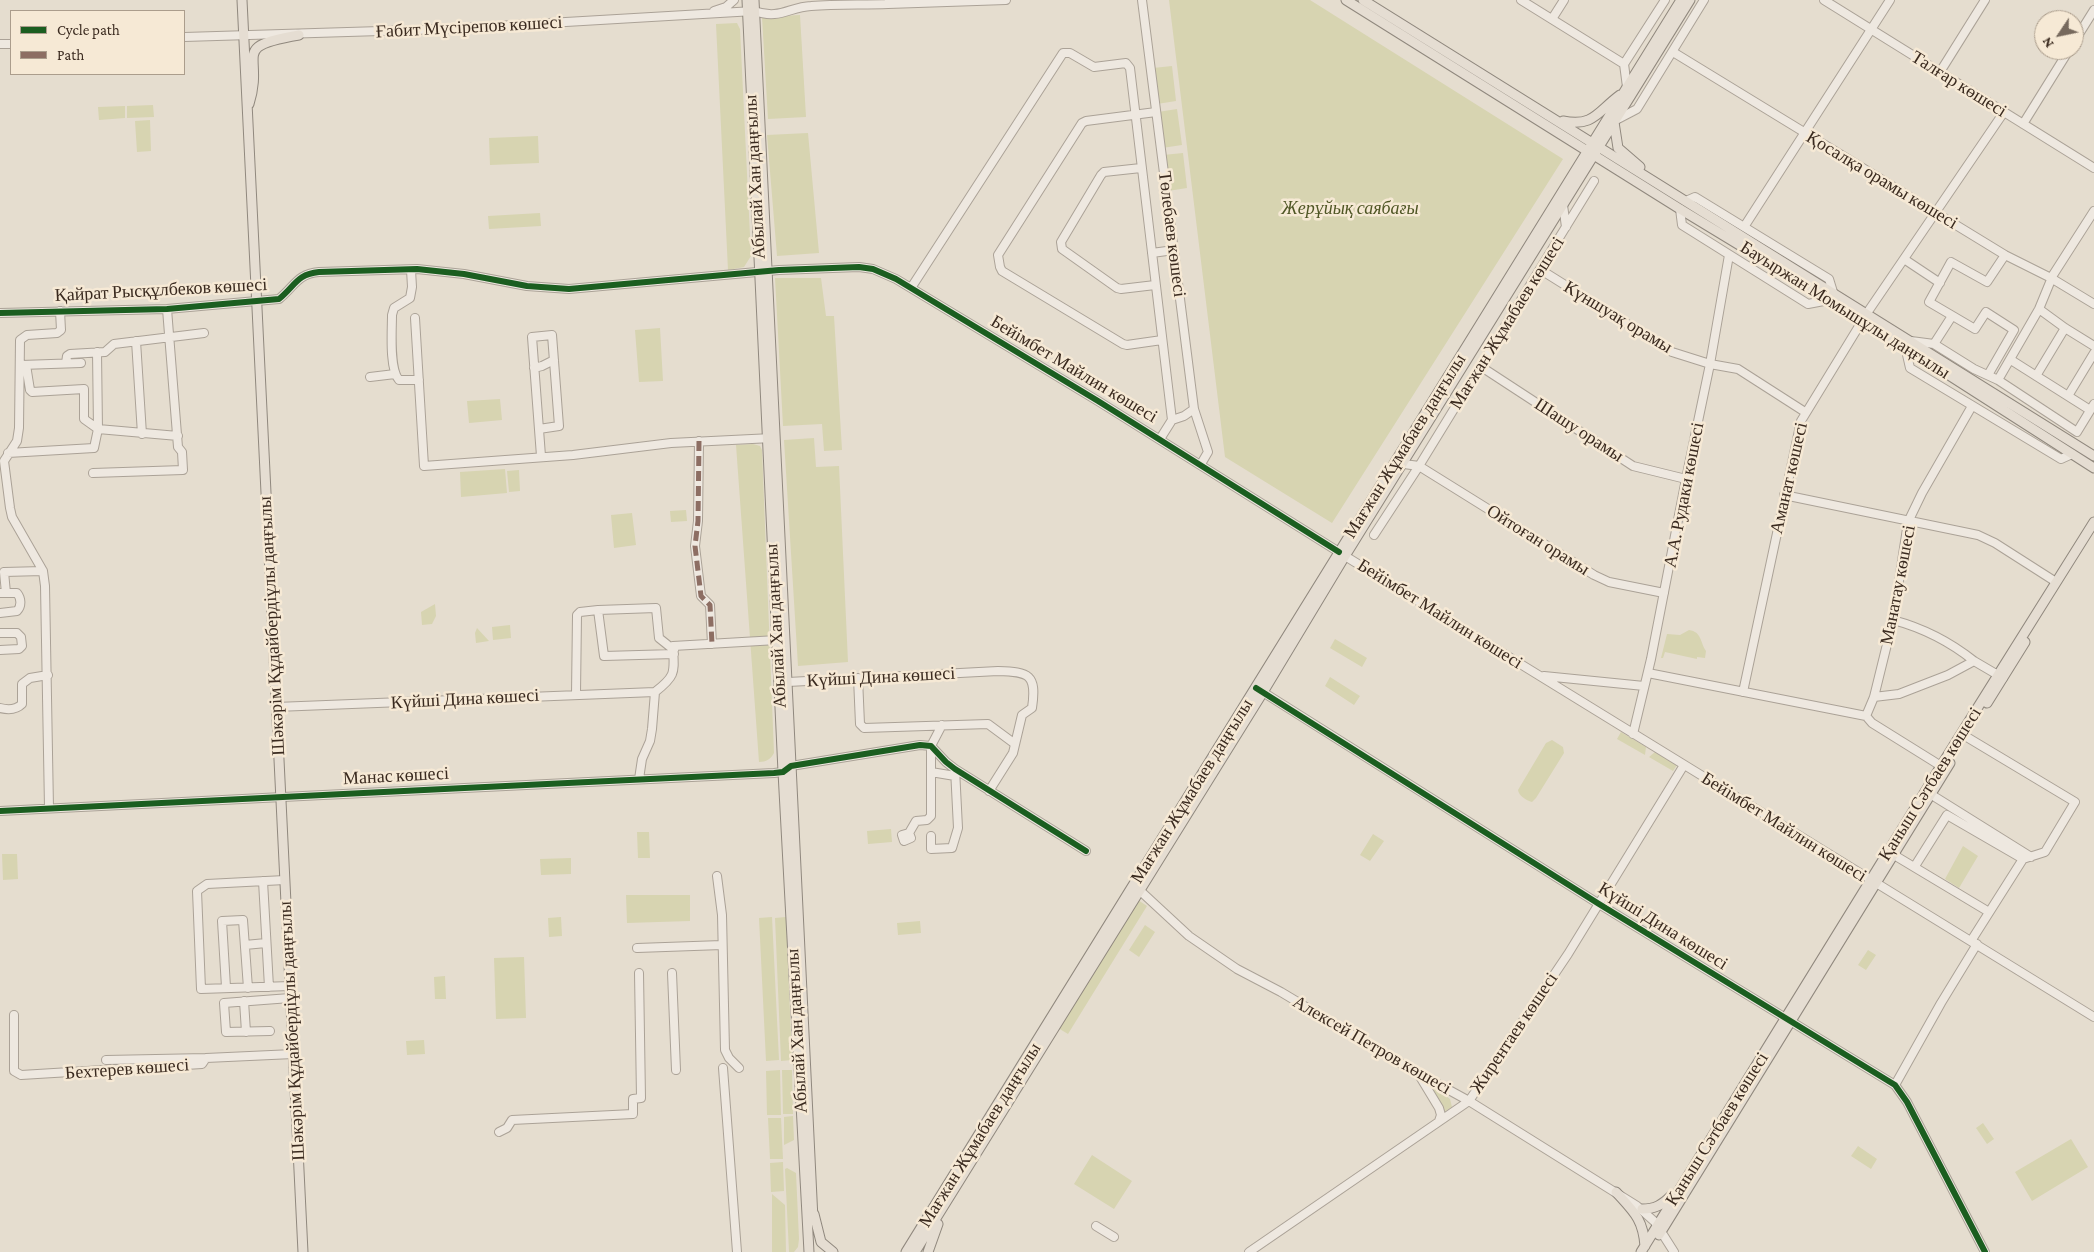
<!DOCTYPE html>
<meta charset="utf-8">
<style>
body{margin:0}
#map{position:relative;width:2094px;height:1252px;overflow:hidden;background:#e5ddcf;font-family:"Crimson Pro",serif}
canvas{display:block}
.legend{position:absolute;left:10px;top:10px;width:175px;height:65px;box-sizing:border-box;background:#f6e9d5;border:1px solid #ab9d8c;margin:0;padding:6px 9px;list-style:none;font-size:15px;color:#3a2a1f}
.legend li{display:flex;align-items:center;gap:10px;height:25px}
.legend b{width:25px;border:1px solid #ab9d8c}
.north{position:absolute;left:2034px;top:10px;width:50px;height:50px;box-sizing:border-box;background:#f6e9d5;border:1px solid #ab9d8c;border-radius:50%;rotate:236deg;font-size:14px;font-weight:700;line-height:20px;text-align:center;color:#3a2a1f}
.north::after{content:'';display:block;margin:auto;width:18px;height:22px;background:#76695d;clip-path:polygon(50% 0,100% 100%,50% 72%,0 100%)}
</style>
<div id="map">
<canvas width="2094" height="1252"></canvas>
<ul class="legend">
<li><b style="height:6px;background:#1b5e20"></b>Cycle path</li>
<li><b style="height:6px;background:#8d6e63"></b>Path</li>
</ul>
<div class="north">N</div>
</div>
<script>
const ctx = document.querySelector('canvas').getContext('2d');
ctx.lineJoin = 'round';
function fill(path, color) {
  ctx.fillStyle = color;
  ctx.fill(path, 'evenodd');
}
function trace(path, color, width, dash) {
  ctx.strokeStyle = color;
  ctx.lineWidth = width;
  ctx.lineCap = dash ? 'butt' : 'round';
  ctx.setLineDash(dash || []);
  ctx.stroke(path);
}
function drawText(font, color, halo, rows, align = 'center') {
  ctx.font = font + ' "Crimson Pro",serif';
  ctx.lineWidth = 5;
  ctx.setLineDash([]);
  ctx.textBaseline = 'middle';
  ctx.strokeStyle = halo;
  ctx.fillStyle = color;
  for (const [text, x, y, turn = 0] of rows) {
    ctx.save();
    ctx.translate(x, y);
    ctx.rotate((+turn || 0) * Math.PI / 180);
    ctx.textAlign = isNaN(turn) ? turn : align;
    if (halo) ctx.strokeText(text, 0, 0);
    ctx.fillText(text, 0, 0);
    ctx.restore();
  }
}
fill(new Path2D(`
 M 1169,0 L 1310,0 L 1563,159 L 1332,523 L 1225,457 Z
 M 800,15 L 806,117 L 768,119 L 762,17 Z
 M 737,23 L 740,29 L 751,256 L 744,267 L 728,270 L 716,24 Z
 M 1172,66 L 1176,101 L 1157,104 L 1153,68 Z
 M 153,105 L 154,117 L 127,118 L 127,106 Z
 M 125,106 L 125,118 L 99,120 L 98,107 Z
 M 1177,109 L 1182,145 L 1162,148 L 1158,112 Z
 M 150,120 L 151,151 L 137,152 L 135,121 Z
 M 808,133 L 819,253 L 777,256 L 767,135 Z
 M 538,136 L 539,163 L 490,165 L 489,138 Z
 M 1183,153 L 1187,188 L 1168,191 L 1163,155 Z
 M 540,213 L 541,226 L 489,229 L 488,216 Z
 M 775,278 L 821,278 L 826,316 L 834,316 L 842,450 L 824,451 L 822,424 L 783,426 Z
 M 660,328 L 663,381 L 639,382 L 635,330 Z
 M 500,399 L 502,420 L 469,423 L 467,401 Z
 M 814,438 L 816,467 L 839,466 L 848,662 L 798,666 L 784,440 Z
 M 736,445 L 753,444 L 760,446 L 762,450 L 774,753 C 771,759 766,762 759,762 Z
 M 505,469 L 507,493 L 461,497 L 460,472 Z
 M 519,470 L 520,491 L 509,492 L 507,471 Z
 M 686,510 L 687,521 L 671,522 L 670,511 Z
 M 632,513 L 636,545 L 614,548 L 611,515 Z
 M 435,604 L 436,616 L 432,624 L 422,625 L 421,612 Z
 M 510,625 L 511,638 L 493,640 L 492,627 Z
 M 477,628 L 489,641 L 476,643 L 475,633 Z
 M 1689,630 C 1702,632 1700,642 1706,651 L 1705,658 L 1697,657 L 1697,659 L 1665,652 L 1663,658 L 1661,658 L 1667,634 L 1680,635 Z
 M 1335,639 L 1367,658 L 1362,667 L 1330,648 Z
 M 1330,677 L 1360,696 L 1354,705 L 1325,686 Z
 M 1621,732 L 1646,747 L 1645,755 L 1617,739 Z
 M 1552,740 L 1563,747 L 1564,753 L 1536,798 L 1532,802 C 1526,800 1519,796 1518,790 L 1546,743 Z
 M 1655,752 L 1677,765 L 1673,771 L 1649,757 Z
 M 891,829 L 892,842 L 868,844 L 867,831 Z
 M 637,832 L 649,832 L 650,858 L 638,858 Z
 M 1373,834 L 1384,841 L 1370,861 L 1360,855 Z
 M 1963,846 L 1978,856 L 1959,888 L 1945,879 Z
 M 2,854 L 17,854 L 18,879 L 3,880 Z
 M 571,858 L 571,874 L 541,875 L 540,859 Z
 M 626,895 L 690,895 L 690,921 L 627,923 Z
 M 1138,900 L 1147,906 L 1068,1034 L 1058,1028 Z
 M 561,917 L 562,936 L 549,937 L 548,918 Z
 M 772,917 L 779,1060 L 766,1061 L 759,918 Z
 M 786,917 L 792,1060 L 781,1061 L 775,918 Z
 M 920,921 L 921,933 L 898,935 L 897,923 Z
 M 1145,925 L 1155,932 L 1139,957 L 1129,950 Z
 M 1868,950 L 1876,955 L 1866,970 L 1858,965 Z
 M 524,957 L 526,1018 L 496,1019 L 494,958 Z
 M 445,976 L 446,999 L 435,999 L 434,977 Z
 M 424,1040 L 425,1054 L 407,1055 L 406,1041 Z
 M 780,1070 L 781,1115 L 767,1115 L 766,1071 Z
 M 782,1070 L 792,1070 L 793,1114 L 783,1114 Z
 M 1427,1082 L 1450,1099 L 1452,1107 L 1444,1112 Z
 M 793,1116 L 794,1140 L 784,1145 L 784,1117 Z
 M 768,1118 L 781,1118 L 783,1159 L 770,1159 Z
 M 1983,1123 L 1994,1139 L 1987,1144 L 1976,1128 Z
 M 2071,1139 L 2088,1167 L 2032,1201 L 2015,1172 Z
 M 1858,1146 L 1877,1159 L 1871,1169 L 1851,1156 Z
 M 1092,1155 L 1132,1181 L 1114,1209 L 1074,1184 Z
 M 783,1162 L 784,1191 L 771,1192 L 770,1163 Z
 M 787,1168 L 796,1173 L 799,1239 L 798,1247 L 794,1252 L 789,1252 L 785,1169 Z
 M 772,1194 L 785,1205 L 786,1252 L 772,1252 Z`), '#d7d4b1');
const minor = new Path2D(`
 M 1142,0 L 1194,409 L 1208,452 L 1201,464
 M 1521,0 L 1624,64
 M 1824,0 L 2094,168
 M 888,4 L 1006,0
 M 714,11 L 726,7 L 734,0
 M 1552,19 L 1564,0
 M 184,37 L 446,29 L 754,11 C 780,20 789,7 811,6 C 837,4 863,5 888,4 L 889,0
 M 2074,42 L 2094,10
 M 0,44 L 11,44
 M 1673,52 L 2005,255 L 2051,278 L 2094,304
 M 1940,72 L 1985,0
 M 1627,87 L 1624,64 L 1665,0
 M 1156,112 L 1086,121 L 1082,123 L 998,255 L 1000,267 L 1002,271 L 1123,344 L 1127,345 L 1162,340
 M 1616,120 L 1637,109 L 1704,0
 M 2023,124 L 2069,50
 M 1141,168 L 1104,172 L 1101,175 L 1061,242 L 1062,249 L 1117,288 L 1121,289 L 1155,285
 M 1686,201 L 1695,197 L 1829,279 L 1833,292
 M 1563,205 L 1566,227
 M 1680,209 L 1682,225 L 1808,304 L 1829,300
 M 1744,227 L 1890,0
 M 1152,253 L 1174,250
 M 1904,259 L 1940,283
 M 411,270 L 412,287 L 410,298 L 394,308 L 392,315 C 392,330 389,369 399,380 L 419,380
 M 1541,270 L 1672,352 L 1710,364 L 1738,369 L 1805,412
 M 911,288 L 1063,53 L 1070,53 L 1094,67 L 1126,63 L 1130,68 L 1172,420 L 1160,439
 M 2039,309 L 2065,328 L 2094,346
 M 0,313 L 167,309 L 279,299 C 295,286 297,274 319,272 L 417,269 L 464,274 L 527,286 L 569,289 L 779,270 L 859,267 L 873,269 L 896,279 L 1098,401 L 1339,552
 M 415,318 L 424,466 L 573,455 L 671,443 L 772,438
 M 136,341 L 142,434
 M 1911,341 L 1934,344 L 1974,369 L 1998,380 L 2077,432 L 2094,404
 M 1934,344 L 1952,316
 M 1905,346 L 1910,368 L 2061,459 L 2072,454
 M 2011,360 L 2090,410
 M 66,363 L 67,356 L 70,354 L 105,352 L 114,344 L 204,333
 M 21,365 L 81,363
 M 26,365 L 30,390 L 32,392 L 84,389 L 84,419 L 98,429 L 178,436
 M 1480,366 L 1633,466 L 1686,479
 M 534,368 L 542,366 L 554,360
 M 1988,375 L 2014,330 L 1986,312 L 1975,329 L 1929,302 L 1951,262 L 1987,282 L 2005,255
 M 2036,376 L 2065,328
 M 370,377 L 395,374
 M 1998,380 L 2039,309 L 2053,275 L 2094,211
 M 2068,396 L 2094,353
 M 1172,420 L 1184,416 L 1194,409
 M 539,429 L 559,426 L 552,335 L 532,337 L 541,456
 M 699,441 L 698,521 L 695,546 L 701,596 L 710,605 L 712,644
 M 8,453 L 94,448 L 98,429 L 97,352
 M 1404,464 L 1419,466 L 1594,575 L 1609,582 L 1664,593
 M 93,473 L 183,470 L 182,452 L 178,447 L 167,309
 M 1784,495 L 1978,535 L 1995,543 L 2056,582
 M 1374,535 L 1419,466 L 1594,181
 M 1345,556 L 2094,1017
 M 0,593 L 17,593 C 21,598 22,606 17,611 L 0,613
 M 6,593 L 4,572 L 43,571
 M 1893,620 C 1923,628 1949,641 1974,661
 M 0,633 L 17,633 L 21,637 L 22,646 L 19,649 L 0,650
 M 674,650 L 659,638 L 656,608 L 598,610 L 604,656 L 674,654
 M 1648,673 L 1866,716 L 1872,723 L 1941,766
 M 1544,676 L 1644,686
 M 858,678 L 860,724 L 864,728 L 988,724 L 1015,744
 M 788,682 L 998,671 C 1029,672 1037,674 1032,708 L 1022,715 L 1013,753 L 989,791
 M 1258,689 L 1599,904 L 1895,1085 L 1907,1102 L 1985,1252
 M 655,692 C 677,675 674,672 673,646 L 777,640
 M 1743,692 L 1801,421 L 1867,313 L 2004,112
 M 576,694 L 577,615 L 580,612 L 598,610
 M 1874,697 L 1899,694 L 1948,675 L 1974,661 L 2003,678
 M 276,707 L 655,692
 M 0,708 C 8,710 16,710 22,704 L 22,684 L 30,678 L 48,675
 M 1866,716 L 1874,697 L 1893,620 L 1908,522 L 1922,493 L 1972,406
 M 1633,734 L 1651,659 L 1686,479 L 1710,364 L 1729,255
 M 1965,736 L 2075,802 L 2045,852 L 2023,859 L 1971,941
 M 931,772 L 955,776
 M 639,779 L 642,759 L 650,741 L 652,729 L 655,692
 M 1927,792 L 2031,857
 M 49,808 L 45,586 L 43,571 L 12,517 L 10,508 L 4,461 L 17,441 L 19,428 L 20,340 L 27,335 L 57,333 L 61,330 L 60,311
 M 0,811 C 258,797 516,786 774,773 L 783,772 L 791,766 L 920,745 L 931,746 L 946,762 L 955,769 L 1086,851
 M 909,833 L 902,835 L 904,841 L 911,838 L 909,833 L 916,821 L 927,820 L 931,816 L 931,746 L 942,725
 M 931,836 L 931,849 L 952,848 L 958,828 L 955,769
 M 1894,855 L 1989,912
 M 1915,866 L 1947,815 L 2023,859
 M 717,876 L 722,915 L 725,1050 L 729,1058 L 739,1068
 M 285,880 L 207,884 L 197,891 L 201,989 L 290,986
 M 263,881 L 269,987
 M 1135,886 L 1189,936 L 1237,969 L 1281,992 L 1396,1061 L 1469,1101 L 1637,1206 L 1655,1222 L 1674,1252
 M 245,945 L 266,943
 M 637,948 L 722,945
 M 672,973 L 676,1070
 M 226,987 L 222,921 L 243,920 L 248,988
 M 244,1001 L 246,1032
 M 14,1015 L 14,1071 L 21,1075 L 202,1064 L 206,1058 L 293,1054
 M 270,1031 L 226,1032 L 224,1003 L 290,998
 M 106,1060 L 206,1058
 M 723,1068 L 737,1252
 M 1419,1075 L 1439,1108 L 1441,1115 L 1439,1121
 M 1895,1085 L 1941,1003 L 1977,944
 M 499,1132 L 507,1128 L 512,1120 L 633,1114 L 633,1099 L 641,1098 L 639,973
 M 1096,1226 L 1114,1237
 M 1249,1252 L 1469,1101 L 1568,954 L 1684,765`);
const major = new Path2D(`
 M 242,0 L 303,1252
 M 747,0 L 783,772 L 809,1252
 M 754,0 L 813,1219
 M 1346,0 L 1680,209 L 1863,320 L 2094,468
 M 1363,0 L 2094,456
 M 249,104 C 265,54 228,47 299,35
 M 1563,121 C 1594,127 1597,112 1620,95
 M 1614,122 L 1618,148 L 1640,167
 M 1987,703 L 2025,642
 M 1616,1192 C 1634,1212 1643,1219 1645,1246
 M 1642,1209 C 1655,1209 1662,1205 1671,1196
 M 814,1214 L 821,1242 L 833,1252
 M 1659,1235 L 1950,763
 M 906,1252 L 1681,0
 M 915,1252 L 1263,692 L 1345,556 L 1690,0
 M 928,1252 L 938,1224
 M 1641,1252 L 1941,766 L 2094,522`);
trace(minor, '#aba297', 10);
trace(major, '#90887e', 11);
trace(minor, '#eee8e0', 8);
trace(major, '#e5ddd2', 9);
trace(new Path2D(`
 M 699,441 L 698,521 L 695,546 L 701,596 L 710,605 L 712,644`), '#8d6e63', 5, [10, 5]);
trace(new Path2D(`
 M 0,313 L 167,309 L 279,299 C 295,286 297,274 319,272 L 417,269 L 464,274 L 527,286 L 569,289 L 779,270 L 859,267 L 873,269 L 896,279 L 1098,401 L 1339,552
 M 1256,688 L 1599,904 L 1895,1085 L 1907,1102 L 1985,1252
 M 0,811 C 258,797 516,786 774,773 L 783,772 L 791,766 L 920,745 L 931,746 L 946,762 L 955,769 L 1086,851`), '#1b5e20', 6);
drawText('18px', '#3a2a1f', '#f6e9d5', [
 ["Ғабит Мүсірепов көшесі",469,27,-3],
 ["Талғар көшесі",1959,84,32],
 ["Абылай Хан даңғылы",755,177,-93],
 ["Қосалқа орамы көшесі",1882,180,31],
 ["Төлебаев көшесі",1172,234,83],
 ["Қайрат Рысқұлбеков көшесі",161,290,-3],
 ["Бауыржан Момышұлы даңғылы",1845,310,32],
 ["Күншуақ орамы",1618,317,31],
 ["Мағжан Жұмабаев көшесі",1507,323,-58],
 ["Бейімбет Майлин көшесі",1074,369,31],
 ["Шашу орамы",1579,430,33],
 ["Мағжан Жұмабаев даңғылы",1405,446,-58],
 ["Аманат көшесі",1789,478,-77],
 ["А.А. Рудаки көшесі",1684,495,-79],
 ["Ойтоған орамы",1538,540,32],
 ["Манатау көшесі",1898,585,-79],
 ["Бейімбет Майлин көшесі",1440,614,32],
 ["Шәкәрім Құдайбердіұлы даңғылы",272,626,-93],
 ["Абылай Хан даңғылы",776,626,-93],
 ["Күйші Дина көшесі",881,677,-3],
 ["Күйші Дина көшесі",465,699,-3],
 ["Манас көшесі",396,776,-3],
 ["Қаныш Сәтбаев көшесі",1930,784,-58],
 ["Мағжан Жұмабаев даңғылы",1192,791,-58],
 ["Бейімбет Майлин көшесі",1784,827,32],
 ["Күйші Дина көшесі",1663,926,32],
 ["Шәкәрім Құдайбердіұлы даңғылы",292,1031,-93],
 ["Абылай Хан даңғылы",797,1031,-93],
 ["Жирентаев көшесі",1514,1033,-56],
 ["Алексей Петров көшесі",1372,1045,30],
 ["Бехтерев көшесі",127,1069,-4],
 ["Қаныш Сәтбаев көшесі",1717,1129,-58],
 ["Мағжан Жұмабаев даңғылы",980,1135,-58]
]);
drawText('italic 18px', '#4f5625', '#f6e9d5', [
 ["Жерұйық саябағы",1350,208]
]);
</script>
